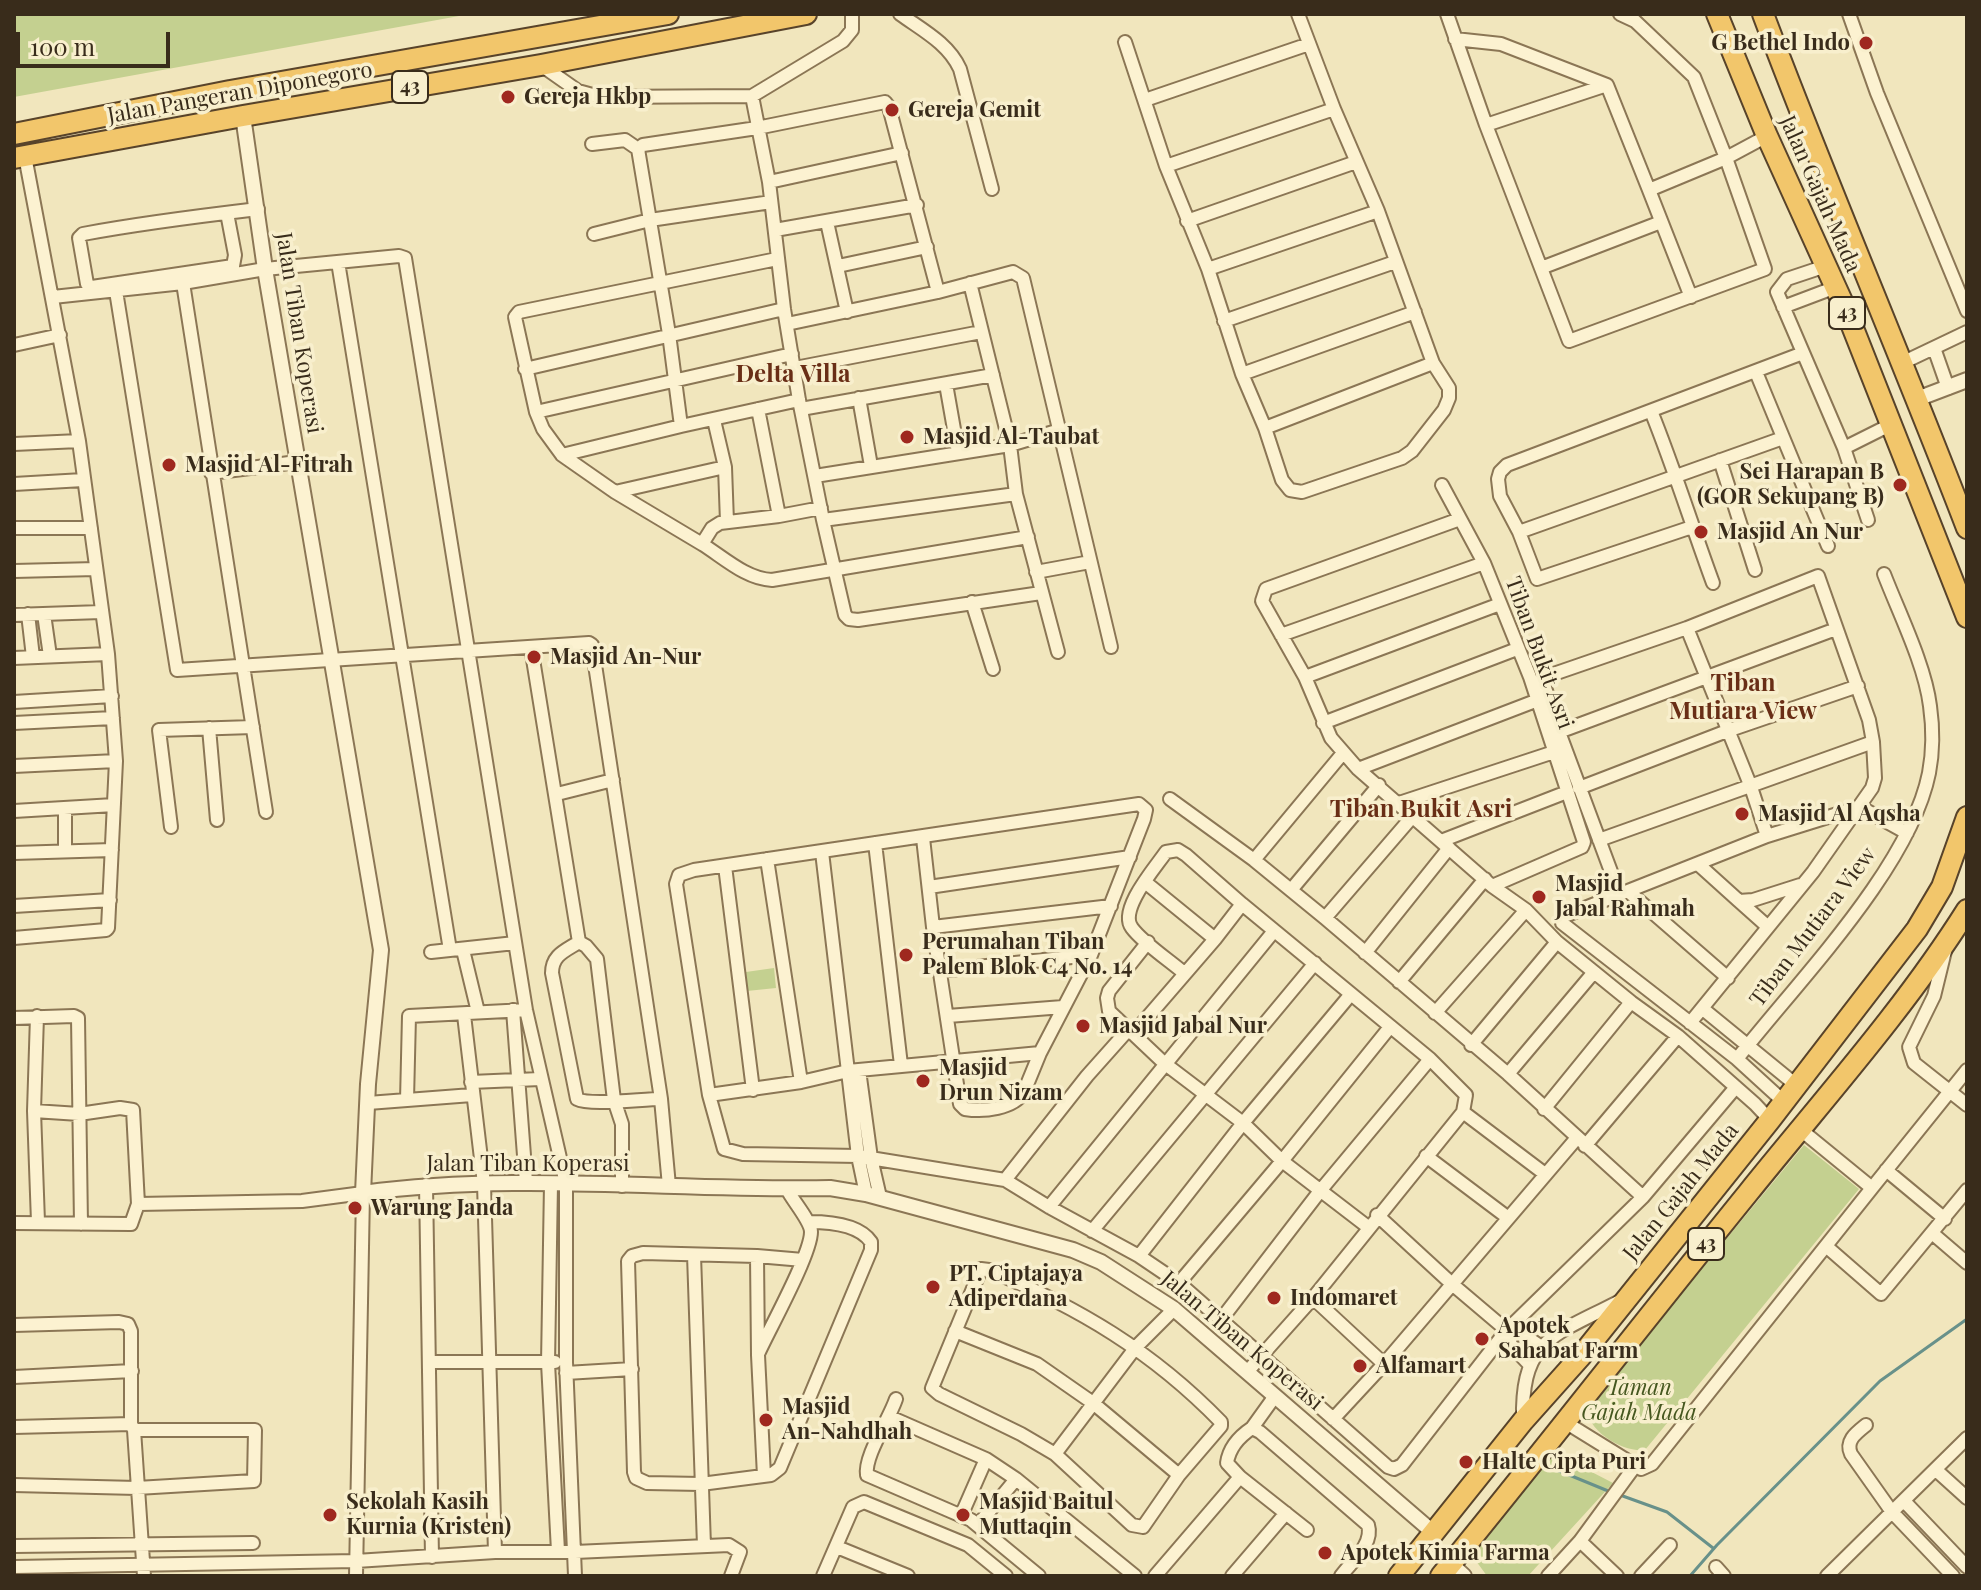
<!DOCTYPE html>
<style>
body{margin:0}
#map{position:relative;width:1981px;height:1590px;overflow:hidden;background:#f1e6bd;font-family:"Playfair Display",serif}
canvas{display:block}
.frame{position:absolute;inset:0;border:16px solid #392c1b;pointer-events:none}
.scale{position:absolute;left:16px;top:32px;width:154px;height:36px;box-sizing:border-box;border:4px solid #392c1b;border-top:0;padding-left:10px;font-size:24px;line-height:28px;white-space:nowrap;color:#392c1b;-webkit-text-stroke:6px #f8efcd;paint-order:stroke}
</style>
<div id="map">
<canvas width="1981" height="1590"></canvas>
<div class="frame"></div>
<div class="scale">100 m</div>
</div>
<script>
const ctx = document.querySelector('canvas').getContext('2d');
ctx.lineJoin = 'round';
function fill(path, color) {
  ctx.fillStyle = color;
  ctx.fill(path, 'evenodd');
}
function trace(path, color, width, dash) {
  ctx.strokeStyle = color;
  ctx.lineWidth = width;
  ctx.lineCap = dash ? 'butt' : 'round';
  ctx.setLineDash(dash || []);
  ctx.stroke(path);
}
function drawText(font, color, halo, rows, align = 'center') {
  ctx.font = font + ' "Playfair Display",serif';
  ctx.lineWidth = 7;
  ctx.setLineDash([]);
  ctx.textBaseline = 'middle';
  ctx.strokeStyle = halo;
  ctx.fillStyle = color;
  for (const [text, x, y, turn = 0] of rows) {
    ctx.save();
    ctx.translate(x, y);
    ctx.rotate((+turn || 0) * Math.PI / 180);
    ctx.textAlign = isNaN(turn) ? turn : align;
    if (halo) ctx.strokeText(text, 0, 0);
    ctx.fillText(text, 0, 0);
    ctx.restore();
  }
}
fill(new Path2D(`
 M 14,14 L 470,14 L 14,97 Z
 M 774,968 L 776,988 L 747,991 L 746,972 Z
 M 1804,1145 L 1859,1189 L 1645,1450 C 1624,1453 1586,1431 1587,1407 Z
 M 1551,1451 L 1613,1483 L 1528,1576 L 1487,1576 L 1468,1550 Z`), '#c4d090');
trace(new Path2D(`
 M 1557,1470 L 1613,1493
 M 1620,1495 L 1667,1512 L 1713,1548
 M 1690,1576 L 1717,1545 L 1880,1381 L 1967,1319`), '#68918a', 3);
const minor = new Path2D(`
 M 900,14 C 922,30 948,43 960,69 L 992,189
 M 1447,14 L 1486,125 L 1569,341 L 1765,269 L 1726,158 L 1767,136
 M 1620,14 L 1635,21 L 1694,77 L 1726,158 L 1649,190 L 1691,297
 M 1849,14 L 1877,93 L 1967,311
 M 1455,39 L 1501,44 L 1607,85 L 1649,190
 M 1125,42 L 1166,166 L 1208,269 L 1242,374 L 1265,428 L 1282,480 L 1290,490 L 1302,492 L 1402,458 L 1412,451 L 1444,410 L 1449,398 L 1449,388 L 1433,363 L 1378,211 L 1334,109 L 1298,14
 M 541,65 L 578,91 L 600,97 L 752,96 L 843,41 L 852,30 L 852,14
 M 752,96 L 769,182 L 784,309 L 799,400 L 823,520 L 845,615 L 849,619 L 858,620 L 1041,593
 M 1145,100 L 1309,44
 M 1486,125 L 1607,85
 M 592,144 L 625,140 L 638,149 L 669,334 L 681,426 L 799,400
 M 638,149 L 643,145 L 757,128 L 885,102 L 889,107 L 938,292
 M 1166,166 L 1334,109
 M 769,182 L 902,153
 M 227,213 L 235,255 L 233,266 L 92,287 L 87,284 L 79,238 L 83,234 C 141,223 199,216 258,209
 M 1187,221 L 1356,162
 M 827,222 L 847,312
 M 775,230 L 917,205
 M 594,234 L 650,220 L 771,202
 M 338,262 L 450,950
 M 838,266 L 927,247
 M 1826,266 L 1787,279 L 1777,292 L 1844,448 L 1868,520
 M 1541,268 L 1661,222
 M 1208,269 L 1378,211
 M 183,283 L 266,812
 M 970,283 L 1010,445 L 1016,494 L 1058,652
 M 116,291 L 177,670 L 589,643 L 592,645 L 661,1099 L 669,1186
 M 53,297 L 183,283 L 265,269 L 399,256 L 405,258 L 526,1010 L 566,1184 L 566,1362 L 575,1576
 M 1783,307 L 1836,287
 M 1224,321 L 1395,262
 M 787,324 L 938,292 L 1013,272 L 1023,278 L 1111,647
 M 14,345 L 60,335
 M 1934,348 L 1948,388
 M 1902,363 L 1967,332
 M 795,368 L 981,332
 M 525,369 L 784,309
 M 1756,372 L 1828,546
 M 1242,374 L 1415,312
 M 946,384 L 958,452
 M 859,398 L 871,466
 M 758,409 L 779,516
 M 801,409 L 993,375
 M 1651,411 C 1674,468 1692,526 1713,583
 M 536,412 L 792,354
 M 714,420 L 725,467 L 727,522
 M 1265,428 L 1433,363
 M 14,444 L 79,441
 M 1844,448 L 1892,424
 M 562,455 L 681,426
 M 1720,460 L 1755,570
 M 211,473 L 297,462
 M 815,476 L 1010,445 L 1060,430
 M 14,484 L 83,480
 M 1442,485 L 1484,563 L 1530,677 L 1584,842 L 1582,847 L 1492,886
 M 615,492 L 725,467
 M 821,508 L 779,516 L 720,523 L 712,528 L 702,544 C 723,557 746,579 772,580 L 1028,537
 M 1460,519 L 1266,589 L 1262,601 L 1305,677 L 1331,738 L 1358,769 L 1492,886 L 1526,910 L 1557,942 L 1631,1002 L 1678,1036 L 1755,1104 L 1770,1120
 M 823,520 L 1016,494
 M 1692,527 L 1537,579 L 1519,532 L 1500,496 L 1498,479 L 1500,472 L 1507,465 L 1803,353
 M 14,528 L 91,528
 M 1519,532 L 1783,438
 M 702,544 L 615,492 L 562,455 L 543,429 L 536,412 L 515,317 L 519,312 L 777,259
 M 14,571 L 96,569
 M 1036,572 L 1090,562
 M 972,602 L 993,669
 M 28,614 L 33,657
 M 44,614 L 50,656
 M 14,615 L 101,612
 M 1687,628 L 1751,787 L 1767,836
 M 1281,635 L 1484,563
 M 531,647 L 579,942
 M 14,658 L 108,654
 M 1305,677 L 1500,604
 M 14,702 L 112,696
 M 14,723 L 113,718
 M 1323,723 L 1517,649
 M 209,728 L 217,820
 M 1559,732 L 1542,678 L 1687,628 L 1818,576 L 1869,720 L 1873,742 L 1875,778 L 1872,788 L 1813,872 L 1690,1023
 M 14,766 L 116,761
 M 1358,769 L 1538,700
 M 1579,788 L 1727,731 L 1858,686
 M 557,794 L 613,780
 M 1170,799 L 1254,860 L 1325,918 L 1508,1074 L 1643,1197
 M 1399,803 L 1554,752
 M 65,808 L 65,851
 M 14,811 L 114,805
 M 171,827 L 159,730 L 253,727
 M 923,838 L 933,927 L 960,1104 L 965,1109 C 984,1112 1013,1109 1024,1092 L 1040,1053 L 1091,955 L 1144,819 L 1146,810 L 1139,804 L 694,870 L 679,875 L 676,884 L 709,1095 L 724,1149 L 743,1154 L 858,1156 L 1005,1180 L 1049,1207 L 1139,1256 L 1179,1283 L 1388,1467 L 1394,1469 L 1402,1465 L 1507,1330 L 1643,1197 L 1736,1087
 M 1599,840 L 1873,742
 M 1441,841 L 1567,792
 M 875,843 L 901,1065
 M 822,852 L 858,1156 L 866,1194
 M 14,853 L 112,850
 M 767,859 L 801,1082
 M 1254,860 L 1343,753
 M 1698,864 L 1739,901 L 1753,900 L 1800,885
 M 725,866 L 753,1090
 M 1145,882 L 1215,939
 M 929,887 L 1130,857
 M 1291,890 L 1379,785
 M 1629,892 L 1728,978
 M 1619,893 L 1559,732 L 1836,629
 M 1739,901 L 1767,926
 M 14,906 L 110,900
 M 1325,918 L 1412,817
 M 933,927 L 1111,906
 M 14,938 L 106,930 L 108,928 L 116,761 L 108,654 L 79,441 L 25,156
 M 1148,942 L 1109,991 L 1107,998 L 1109,1011 L 1164,1063 L 1243,1123 L 1282,1161 L 1368,1227
 M 463,950 L 478,1012
 M 1945,951 L 1934,996 L 1909,1047 L 1914,1063 L 1967,1105
 M 431,952 L 515,943
 M 1365,953 L 1449,848
 M 939,971 L 1091,955
 M 1184,973 C 1169,960 1143,943 1132,928 C 1118,910 1155,868 1166,852 L 1178,850 L 1186,855 L 1242,904 L 1430,1059 L 1466,1095 L 1463,1112 L 1313,1298 L 1247,1372
 M 1399,982 L 1485,879
 M 1703,1009 L 1796,1085
 M 513,1010 L 526,1182
 M 1435,1013 L 1526,910
 M 464,1015 L 484,1184 L 495,1552
 M 37,1016 L 34,1111 L 38,1222
 M 948,1016 L 1063,1007
 M 14,1018 L 74,1016 L 78,1018 L 81,1224
 M 1133,1034 L 1215,939 L 1242,904
 M 1471,1045 L 1557,942
 M 1737,1059 C 1797,982 1910,868 1929,773 C 1933,752 1933,727 1930,706 C 1925,665 1899,613 1884,574
 M 859,1070 L 871,1158 L 880,1197
 M 1508,1074 L 1594,972
 M 471,1082 L 540,1079
 M 709,1095 L 801,1082 L 848,1071 L 1040,1053
 M 407,1100 L 472,1095
 M 1783,1101 L 1737,1059 L 1562,923 L 1562,917 L 1767,836 L 1860,807 L 1907,833
 M 368,1103 L 407,1100 L 409,1016 L 526,1010
 M 1544,1109 L 1631,1002
 M 1463,1112 L 1545,1174
 M 1585,1146 L 1678,1036
 M 1426,1156 L 1507,1217
 M 1886,1170 L 1945,1219
 M 1005,1180 L 1087,1076 L 1128,1030
 M 551,1184 L 548,1363 L 558,1551
 M 426,1185 L 432,1557
 M 622,1186 L 622,1124 L 614,1100 L 597,959 L 586,946 L 579,942 C 565,951 552,955 552,973 L 577,1099 C 590,1106 642,1099 661,1099
 M 1872,1188 L 1967,1070
 M 138,1204 L 302,1201 L 363,1193 L 356,1576
 M 1049,1207 L 1274,931
 M 1377,1215 L 1452,1284 L 1511,1334 L 1519,1332 L 1540,1346
 M 14,1223 L 131,1224 L 138,1204 L 133,1110 L 120,1108 L 79,1114 L 34,1111
 M 1092,1231 L 1315,963
 M 1932,1233 L 1967,1263
 M 1827,1247 L 1881,1294 L 1967,1190
 M 694,1255 L 704,1546
 M 757,1256 L 758,1355 L 764,1476
 M 1139,1256 L 1243,1123 L 1351,994
 M 803,1260 L 757,1256 L 643,1253 L 632,1256 L 628,1261 L 634,1472 L 636,1478 L 647,1483 L 701,1484 L 771,1475 L 780,1468 L 871,1250 L 871,1242 C 859,1224 829,1222 809,1222
 M 981,1269 L 989,1270 C 1079,1308 1152,1351 1221,1422 L 1221,1426 L 1179,1475 L 1143,1527 L 1132,1525 L 1055,1454 L 1021,1434 L 939,1394 L 932,1388 Z
 M 1179,1283 L 1282,1161 L 1390,1027
 M 1313,1298 L 1384,1364
 M 1220,1321 L 1320,1191 L 1430,1059
 M 14,1325 L 119,1322 L 128,1324 L 131,1331 L 131,1424
 M 955,1331 L 1037,1364 L 1093,1403 L 1179,1475
 M 1511,1334 L 1510,1344 L 1529,1364
 M 759,1352 C 770,1328 811,1254 811,1232 C 811,1221 792,1200 787,1189
 M 430,1362 L 555,1362
 M 566,1373 L 632,1369
 M 14,1377 L 132,1371
 M 896,1399 C 889,1420 864,1456 867,1475 L 971,1520 L 1039,1576
 M 890,1417 L 986,1459 L 1016,1479 L 1135,1576
 M 1333,1419 L 1384,1364 L 1576,1139
 M 1523,1421 C 1521,1339 1553,1336 1618,1302
 M 1565,1422 L 1641,1469 L 1652,1464 L 1872,1188 L 1801,1130
 M 1866,1425 C 1856,1433 1845,1441 1851,1454 L 1892,1512 L 1953,1576
 M 14,1427 L 131,1424 L 134,1430 L 144,1576
 M 1252,1428 L 1275,1396
 M 1055,1454 L 1136,1347 L 1174,1309
 M 1936,1470 L 1967,1498
 M 14,1485 L 137,1488 L 254,1481 L 255,1430 L 134,1430
 M 1904,1501 L 1967,1567
 M 961,1516 L 986,1459
 M 978,1525 L 1016,1479
 M 1307,1530 L 1240,1477 L 1227,1463 C 1229,1448 1240,1436 1252,1428 L 1260,1432 L 1368,1525 C 1374,1544 1351,1562 1341,1576
 M 1580,1541 L 1617,1576
 M 14,1546 L 253,1543
 M 837,1547 L 908,1576
 M 14,1567 L 356,1561 L 495,1552 L 575,1552 L 729,1545 L 740,1552 L 731,1576
 M 1716,1567 L 1724,1576
 M 823,1576 L 853,1507 L 864,1502 L 968,1545 L 1006,1576
 M 1155,1576 L 1240,1477
 M 1232,1576 L 1286,1513
 M 1548,1576 L 1580,1541 L 1635,1466
 M 1641,1576 L 1670,1545
 M 1827,1576 L 1967,1438`);
const tertiary = new Path2D(`
 M 243,116 L 265,269 L 381,950 L 368,1084 L 363,1193 C 518,1172 675,1191 830,1188 L 866,1194 L 1073,1250 L 1101,1262 L 1174,1309 L 1435,1534
 M 1917,399 L 1967,380
 M 1451,1564 L 1464,1576`);
const trunk = new Path2D(`
 M 1717,14 L 1767,136 L 1845,308 L 1967,617
 M 1763,14 C 1828,187 1901,356 1967,528
 M 14,134 L 230,91 L 668,14
 M 14,158 L 243,116 L 541,65 L 806,14
 M 1399,1576 L 1523,1421 L 1581,1356 L 1770,1120 L 1917,929 L 1942,887 L 1967,817
 M 1441,1576 C 1545,1449 1645,1320 1748,1193 C 1822,1101 1904,1010 1967,910`);
trace(minor, '#8b7655', 16);
trace(tertiary, '#8b7655', 18);
trace(trunk, '#58432a', 24);
trace(minor, '#fcf2d1', 12);
trace(tertiary, '#fcf2d1', 14);
trace(trunk, '#f2c66b', 20);
for (const [x, y, r, color] of [
 [1866,43,8,"#9f281f"],
 [508,97,8,"#9f281f"],
 [892,110,8,"#9f281f"],
 [907,437,8,"#9f281f"],
 [169,465,8,"#9f281f"],
 [1900,485,8,"#9f281f"],
 [1701,532,8,"#9f281f"],
 [534,657,8,"#9f281f"],
 [1742,814,8,"#9f281f"],
 [1539,897,8,"#9f281f"],
 [906,955,8,"#9f281f"],
 [1083,1026,8,"#9f281f"],
 [923,1081,8,"#9f281f"],
 [355,1208,8,"#9f281f"],
 [933,1287,8,"#9f281f"],
 [1274,1298,8,"#9f281f"],
 [1482,1339,8,"#9f281f"],
 [1360,1366,8,"#9f281f"],
 [766,1420,8,"#9f281f"],
 [1466,1462,8,"#9f281f"],
 [330,1515,8,"#9f281f"],
 [963,1515,8,"#9f281f"],
 [1325,1553,8,"#9f281f"]
]) {
  const dot = new Path2D();
  dot.arc(x, y, r, 0, 2 * Math.PI);
  ctx.fillStyle = color;
  ctx.fill(dot);
  trace(dot, '#f8efcd', 3);
}
for (const [x, y, w] of [
 [410,87,36],
 [1847,313,36],
 [1706,1244,36]
]) {
  const box = new Path2D();
  box.roundRect(x - w / 2, y - 16, w, 32, 6);
  ctx.fillStyle = '#f8efcd';
  ctx.fill(box);
  trace(box, '#392c1b', 2);
}
drawText('bold 20px', '#392c1b', null, [
 ["43",410,87],
 ["43",1847,313],
 ["43",1706,1244]
]);
drawText('bold 22px', '#392c1b', '#f8efcd', [
 ["G Bethel Indo",1850,43,"right"],
 ["Gereja Hkbp",524,97],
 ["Gereja Gemit",908,110],
 ["Masjid Al-Taubat",923,437],
 ["Masjid Al-Fitrah",185,465],
 ["Sei Harapan B",1884,472,"right"],
 ["(GOR Sekupang B)",1884,497,"right"],
 ["Masjid An Nur",1717,532],
 ["Masjid An-Nur",550,657],
 ["Masjid Al Aqsha",1758,814],
 ["Masjid",1555,884],
 ["Jabal Rahmah",1555,909],
 ["Perumahan Tiban",922,942],
 ["Palem Blok C4 No. 14",922,967],
 ["Masjid Jabal Nur",1099,1026],
 ["Masjid",939,1068],
 ["Drun Nizam",939,1093],
 ["Warung Janda",371,1208],
 ["PT. Ciptajaya",949,1274],
 ["Adiperdana",949,1299],
 ["Indomaret",1290,1298],
 ["Apotek",1498,1326],
 ["Sahabat Farm",1498,1351],
 ["Alfamart",1376,1366],
 ["Masjid",782,1407],
 ["An-Nahdhah",782,1432],
 ["Halte Cipta Puri",1482,1462],
 ["Sekolah Kasih",346,1502],
 ["Kurnia (Kristen)",346,1527],
 ["Masjid Baitul",979,1502],
 ["Muttaqin",979,1527],
 ["Apotek Kimia Farma",1341,1553]
], 'left');
drawText('22px', '#392c1b', '#f8efcd', [
 ["Jalan Pangeran Diponegoro",240,93,-10],
 ["Jalan Gajah Mada",1820,194,66],
 ["Jalan Tiban Koperasi",299,333,81],
 ["Tiban Bukit Asri",1539,653,70],
 ["Tiban Mutiara View",1813,927,-53],
 ["Jalan Tiban Koperasi",528,1164],
 ["Jalan Gajah Mada",1681,1192,-51],
 ["Jalan Tiban Koperasi",1242,1341,40]
]);
drawText('italic 22px', '#45571f', '#f8efcd', [
 ["Taman",1639,1388],
 ["Gajah Mada",1639,1413]
]);
drawText('bold 24px', '#692e16', '#f8efcd', [
 ["Delta Villa",793,375],
 ["Tiban",1743,684],
 ["Mutiara View",1743,712],
 ["Tiban Bukit Asri",1421,810]
]);
</script>
